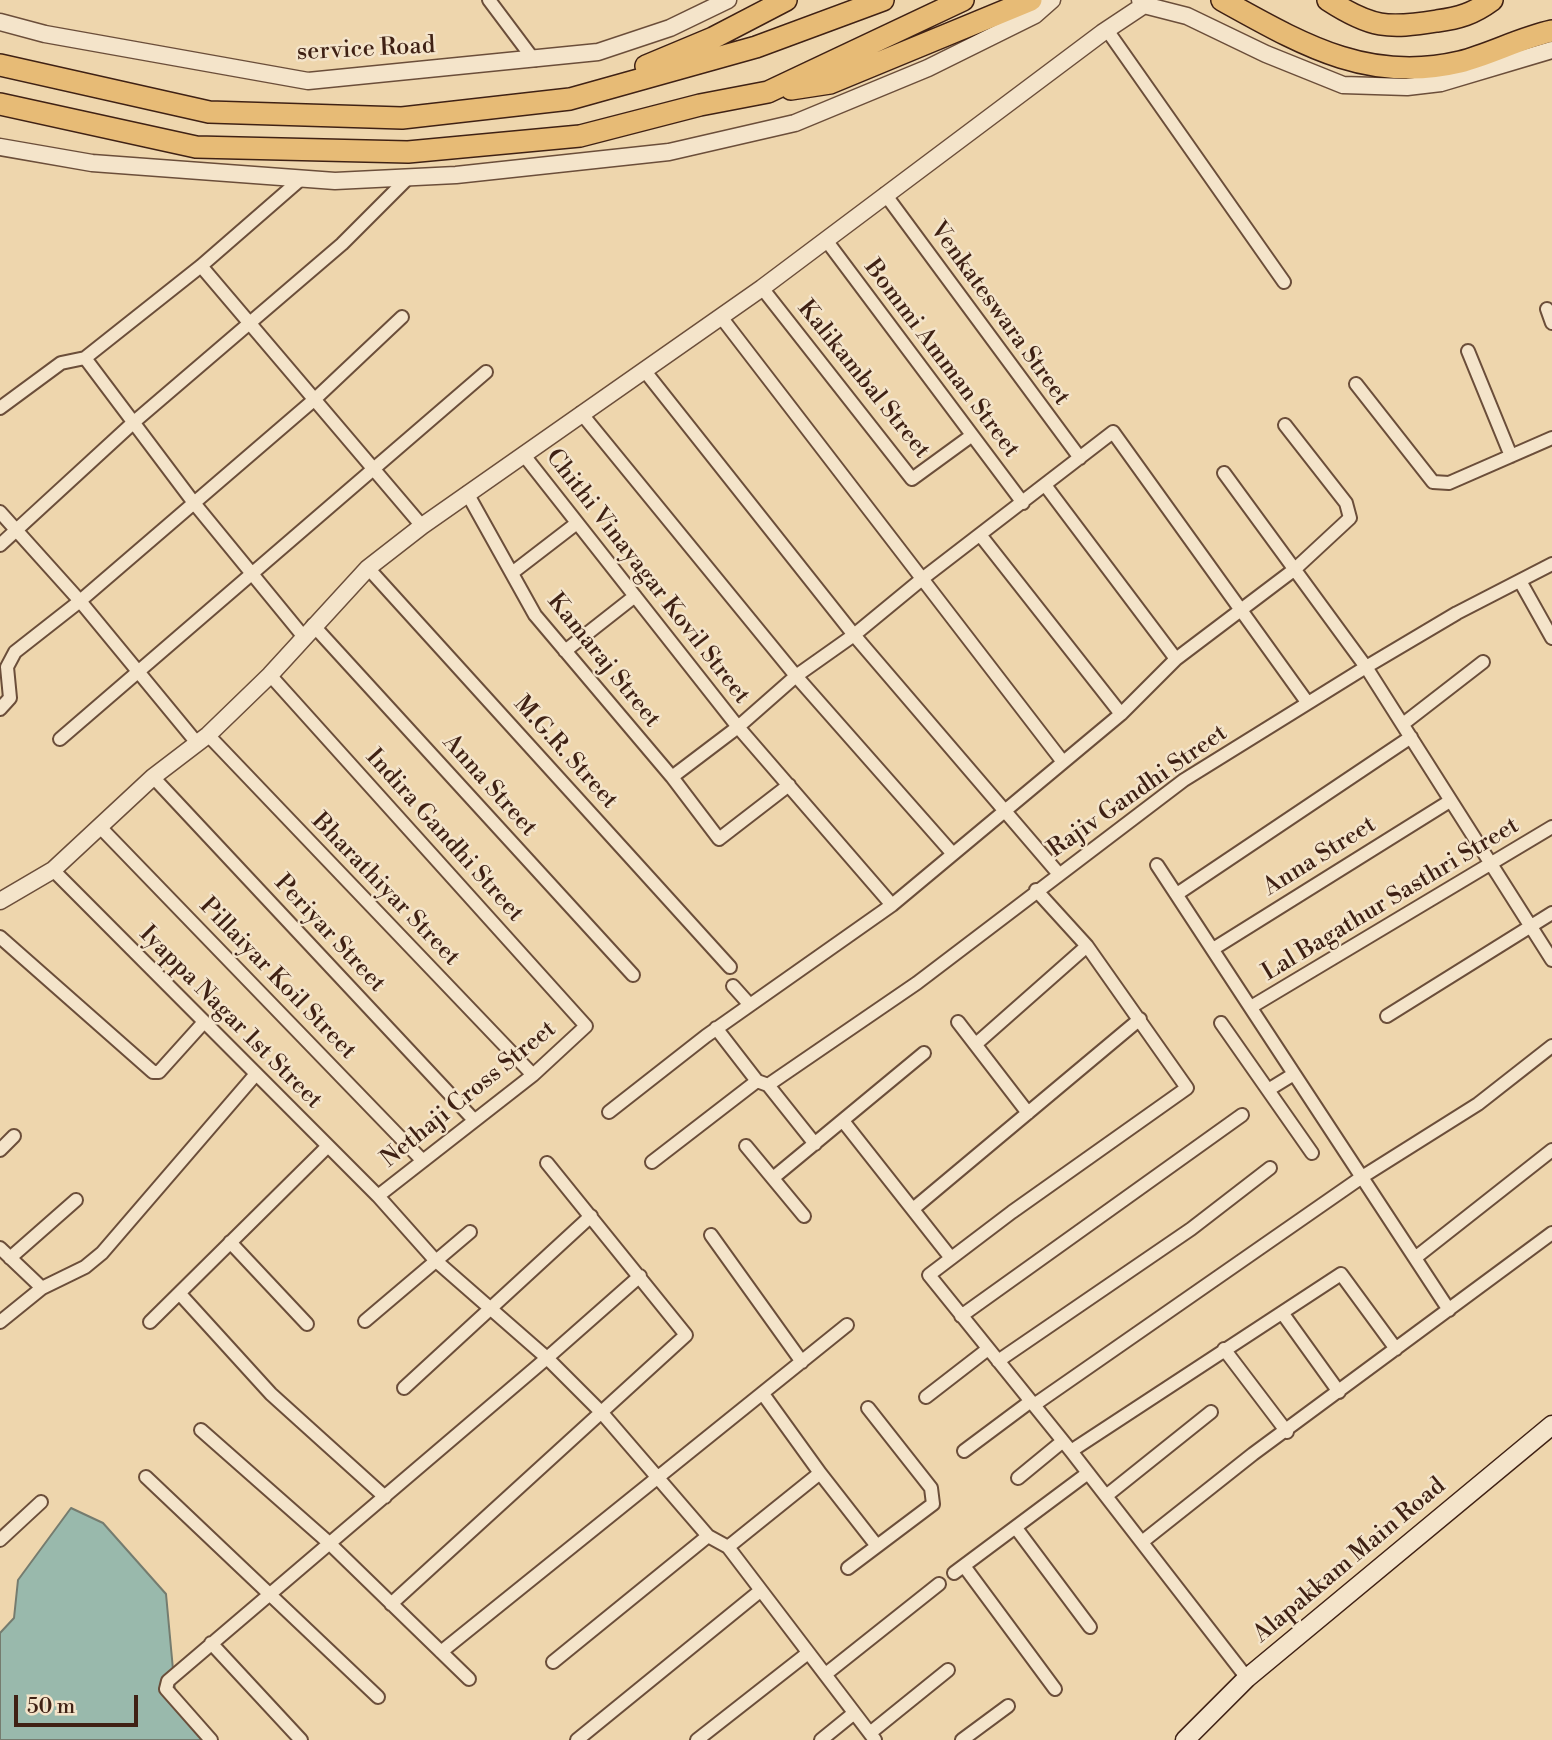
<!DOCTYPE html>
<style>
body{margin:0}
#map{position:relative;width:1552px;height:1740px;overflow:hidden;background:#eed6ad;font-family:"Libre Bodoni",serif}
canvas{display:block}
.scale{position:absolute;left:14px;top:1695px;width:124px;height:32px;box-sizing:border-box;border:4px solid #3f2114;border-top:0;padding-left:9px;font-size:21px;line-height:24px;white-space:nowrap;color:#3f2114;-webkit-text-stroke:5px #f4e4ca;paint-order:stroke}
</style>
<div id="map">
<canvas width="1552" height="1740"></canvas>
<div class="scale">50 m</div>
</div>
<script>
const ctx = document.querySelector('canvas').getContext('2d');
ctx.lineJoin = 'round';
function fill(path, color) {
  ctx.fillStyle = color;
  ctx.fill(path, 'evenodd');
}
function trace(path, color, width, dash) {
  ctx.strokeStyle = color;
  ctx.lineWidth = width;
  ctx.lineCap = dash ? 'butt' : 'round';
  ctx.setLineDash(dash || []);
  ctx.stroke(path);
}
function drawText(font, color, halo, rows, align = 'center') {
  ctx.font = font + ' "Libre Bodoni",serif';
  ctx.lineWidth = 5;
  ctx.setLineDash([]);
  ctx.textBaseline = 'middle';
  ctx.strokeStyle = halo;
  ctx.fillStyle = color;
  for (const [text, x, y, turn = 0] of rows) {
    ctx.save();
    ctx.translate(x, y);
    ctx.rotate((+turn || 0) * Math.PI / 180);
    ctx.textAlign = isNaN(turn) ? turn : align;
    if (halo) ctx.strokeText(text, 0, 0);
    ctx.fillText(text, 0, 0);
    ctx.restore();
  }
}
const water = new Path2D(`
 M 71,1508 L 103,1523 L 166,1594 L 176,1702 L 204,1740 L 0,1740 L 0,1633 L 14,1618 L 18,1580 Z`);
fill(water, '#99b9ac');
trace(water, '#757c6f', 2);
const minor = new Path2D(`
 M 489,0 L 534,60
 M 1107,30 L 1284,282
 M 885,194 L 1080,458
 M 826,240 L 1023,503
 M 201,266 L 422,526
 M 762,288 L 912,479 L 971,436
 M 1547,309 L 1552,323
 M 721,317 L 1063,762
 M 1468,351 L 1511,456
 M 85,358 L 194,503 L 303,636
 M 644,370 L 854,635 L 1058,873
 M 1356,384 L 1433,482 L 1449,483 L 1552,438
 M 0,408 L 61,363 L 85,358 L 201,266 L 301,179
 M 581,413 L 796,676 L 953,854
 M 523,454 L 738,727 L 892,905
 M 1224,473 L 1366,667 L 1552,960
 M 1045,485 L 1176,659
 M 467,493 L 535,615 L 672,777 L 719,839 L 789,785
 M 0,512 L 80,601 L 197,743
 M 981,536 L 1121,714
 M 0,545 L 134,422 L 342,244 L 408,178
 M 368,568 L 730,967
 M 512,573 L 577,523
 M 1520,581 L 1552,638
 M 313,625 L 633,975
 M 565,651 L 635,596
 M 270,675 L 586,1026 L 533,1075 L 378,1196
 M 0,709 L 10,698 L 7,667 L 15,652 L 80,601 L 315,399 L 402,317
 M 1403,724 L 1483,662
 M 208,735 L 533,1075
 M 60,739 L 486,372
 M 153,777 L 474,1120
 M 672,777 L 738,727 L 796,676 L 854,635 L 922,579 L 1113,432 L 1307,702
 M 100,827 L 423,1161
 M 1157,865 L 1449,1310
 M 53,870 L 378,1196 L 435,1260 L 547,1358 L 602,1413 L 708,1536 L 728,1547 L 875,1740
 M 1036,890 L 1087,946 L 1187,1088 L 1012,1212 L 929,1275 L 1071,1451 L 1247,1678
 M 1177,894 L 1411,737
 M 0,937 L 153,1072 L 159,1072 L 204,1022
 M 1213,949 L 1450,801
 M 733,986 L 750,1005
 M 1251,1007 L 1552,827
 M 1387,1016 L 1552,913
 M 958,1022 L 1028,1113
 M 1221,1023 L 1312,1153
 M 716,1028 L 757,1081 L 768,1085 L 815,1144
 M 976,1044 L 1087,946
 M 768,1085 L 917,983 L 1184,780 L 1366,667 L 1457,613 L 1552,564
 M 1268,1090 L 1294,1074
 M 609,1112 L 706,1036 L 892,905 L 1121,714 L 1176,659 L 1295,569 L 1350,518 L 1346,503 L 1285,425
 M 843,1121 L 951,1258
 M 746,1146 L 804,1216
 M 0,1150 L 14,1136
 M 652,1162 L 757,1081
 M 773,1178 L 924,1053
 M 913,1209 L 1140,1019
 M 711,1235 L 802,1362
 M 230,1242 L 307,1324
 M 0,1248 L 42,1288
 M 10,1258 L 76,1200
 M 1415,1258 L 1552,1150
 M 180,1294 L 271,1394 L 385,1497
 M 1283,1314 L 1339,1392
 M 961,1316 L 1242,1115
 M 365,1321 L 470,1232
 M 0,1322 L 42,1288 L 85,1267 L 102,1253 L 256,1074
 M 150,1322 L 328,1146
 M 1224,1349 L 1287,1432
 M 998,1361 L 1191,1229 L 1270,1168
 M 404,1388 L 591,1216
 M 763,1394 L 820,1473
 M 926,1397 L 988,1349
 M 1034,1405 L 1362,1177 L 1478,1104 L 1552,1046
 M 201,1430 L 328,1542 L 469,1679
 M 964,1451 L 1031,1401
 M 1071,1451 L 1341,1274 L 1396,1349
 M 146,1477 L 378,1697
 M 1018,1478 L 1063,1441
 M 1106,1496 L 1211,1412
 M 1016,1528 L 1090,1627
 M 0,1540 L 41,1502
 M 1142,1542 L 1253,1454 L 1552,1233
 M 728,1547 L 820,1473 L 877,1546
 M 964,1566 L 1055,1689
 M 848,1568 L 933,1504 L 931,1488 L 868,1408
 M 954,1573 L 1088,1473
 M 391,1604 L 686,1335 L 547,1163
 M 211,1643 L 301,1740
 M 441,1652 L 847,1325
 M 553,1662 L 708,1536
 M 827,1673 L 939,1584
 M 870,1733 L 948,1670
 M 211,1740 L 166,1689 L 168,1681 L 547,1358 L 640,1276
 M 577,1740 L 760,1591
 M 697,1740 L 808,1653
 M 821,1740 L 853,1714
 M 962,1740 L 1008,1706`);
const tertiary = new Path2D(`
 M 1140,0 L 1144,5 L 1187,16 L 1266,54 L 1343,85 L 1407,87 L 1441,83 L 1552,50
 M 0,22 L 45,34 L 308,81 L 598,52 L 670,28 L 728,0
 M 0,147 L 92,163 L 335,181 L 456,175 L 669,152 L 795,123 L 928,68 L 1035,15 L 1052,0
 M 0,901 L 53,870 L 153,777 L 208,735 L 270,675 L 368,568 L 422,526 L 762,288 L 1102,33 L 1144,5`);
const secondary = new Path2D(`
 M 1185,1740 L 1247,1678 L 1552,1425`);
const trunk = new Path2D(`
 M 1222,0 C 1300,43 1367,84 1460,62 C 1491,54 1520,38 1552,31
 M 1328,0 C 1371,28 1388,29 1437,21 C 1459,18 1473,14 1492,0
 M 0,65 L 209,112 L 402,118 L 570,99 L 756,47 L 883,0
 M 646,66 L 713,38 L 786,0
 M 791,89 L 830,83 L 1031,0
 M 0,104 L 196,147 L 408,152 L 580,136 L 700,105 L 768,92 L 963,0`);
trace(minor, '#6b4e3a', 16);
trace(tertiary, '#6b4e3a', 19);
trace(secondary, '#3f2114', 21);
trace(trunk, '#3f2114', 24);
trace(minor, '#f4e4ca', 12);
trace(tertiary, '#f4e4ca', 16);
trace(secondary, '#f4e4ca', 18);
trace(trunk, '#e7bb76', 21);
drawText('24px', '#3f2114', '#f4e4ca', [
 ["service Road",366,50,-3],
 ["Venkateswara Street",999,314,54],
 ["Bommi Amman Street",941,359,53],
 ["Kalikambal Street",863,380,51],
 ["Chithi Vinayagar Kovil Street",647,577,52],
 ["Kamaraj Street",603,661,51],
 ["M.G.R. Street",565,753,48],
 ["Anna Street",489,786,48],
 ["Rajiv Gandhi Street",1138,792,-35],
 ["Indira Gandhi Street",444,836,48],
 ["Anna Street",1320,857,-32],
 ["Bharathiyar Street",385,890,46],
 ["Lal Bagathur Sasthri Street",1391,900,-31],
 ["Periyar Street",329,934,47],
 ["Pillaiyar Koil Street",277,979,46],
 ["Iyappa Nagar 1st Street",230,1018,45],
 ["Nethaji Cross Street",469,1095,-39],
 ["Alapakkam Main Road",1350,1561,-40]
]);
</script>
